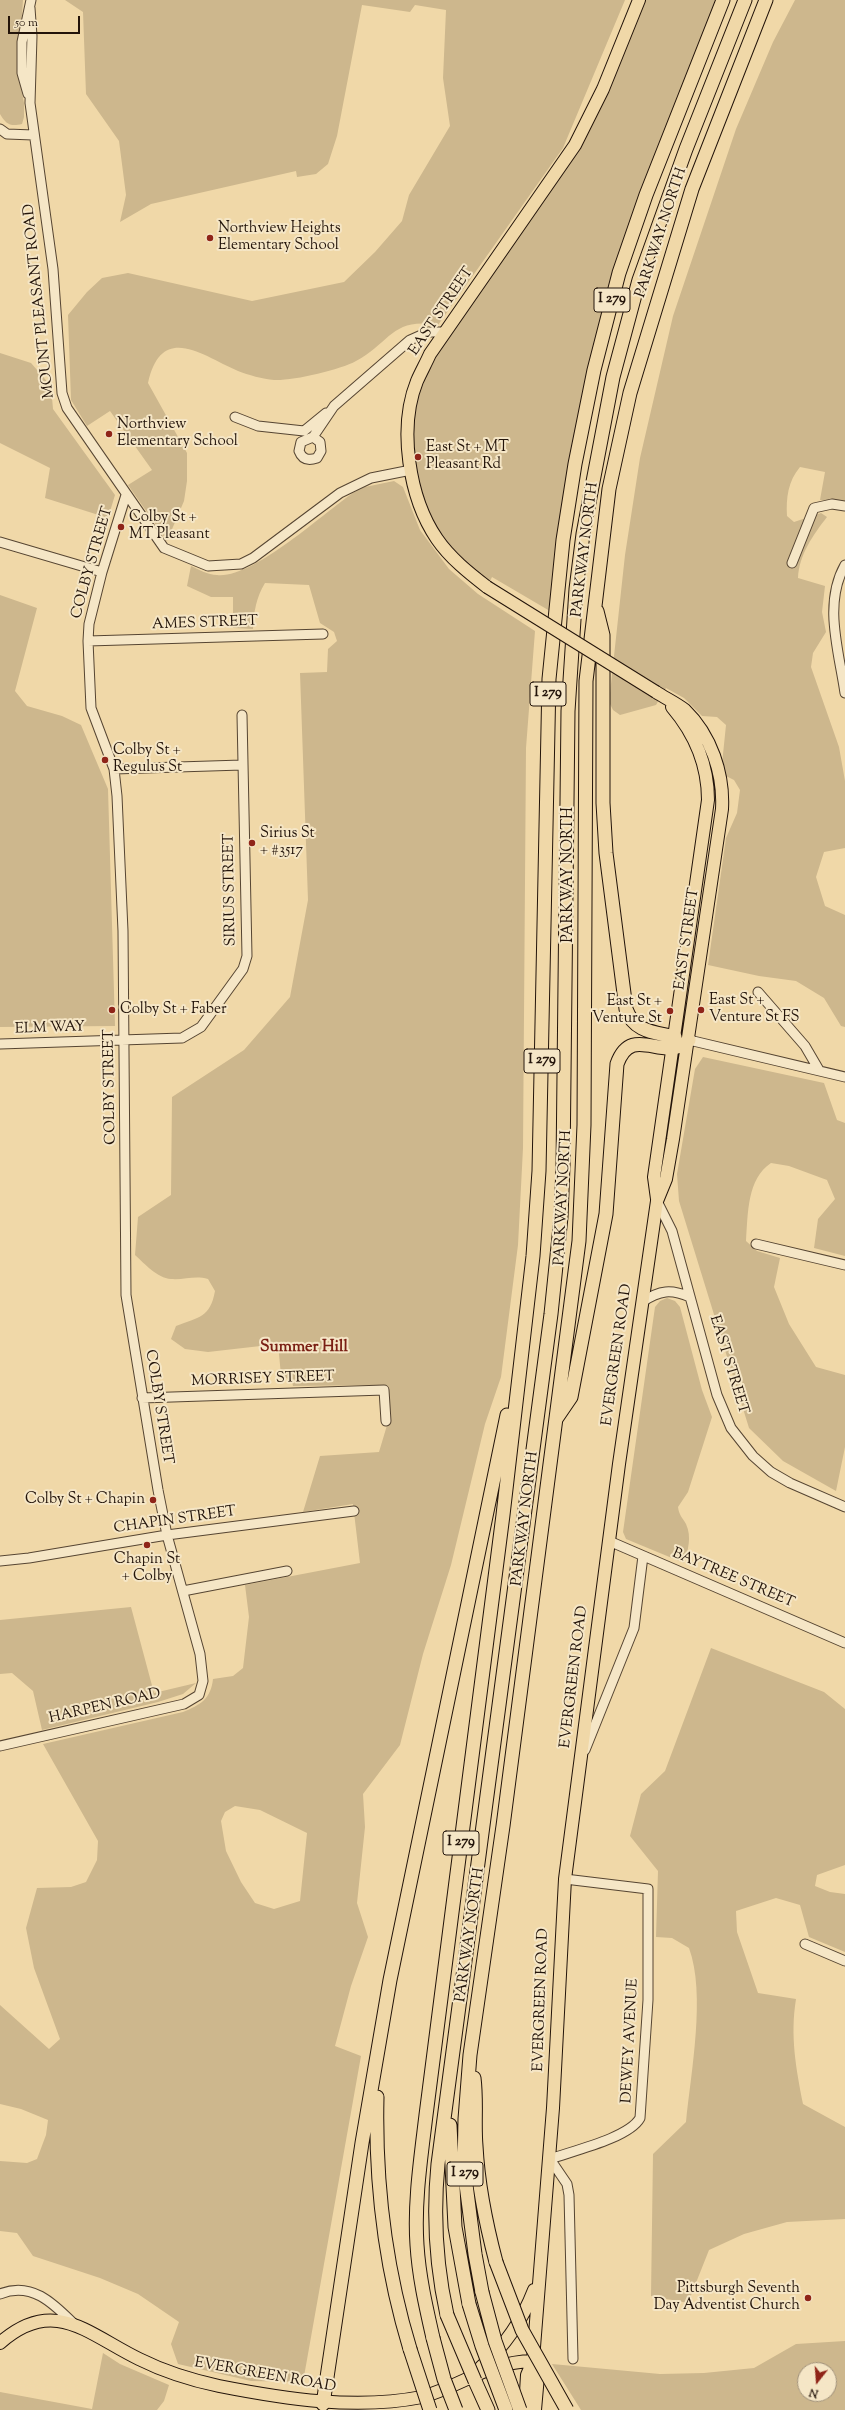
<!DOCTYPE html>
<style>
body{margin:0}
#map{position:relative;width:845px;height:2410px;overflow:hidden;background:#f0d8a8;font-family:"Sorts Mill Goudy",serif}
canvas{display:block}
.north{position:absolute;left:797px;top:2362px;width:40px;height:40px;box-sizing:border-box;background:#f5e6c6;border:1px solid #a1927b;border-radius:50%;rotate:197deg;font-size:11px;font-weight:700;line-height:16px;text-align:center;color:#23140a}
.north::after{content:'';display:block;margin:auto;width:14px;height:18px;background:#8f2418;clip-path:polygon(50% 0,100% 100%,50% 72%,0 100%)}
.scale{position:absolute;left:8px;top:16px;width:72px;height:18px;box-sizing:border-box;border:2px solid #23140a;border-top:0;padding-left:5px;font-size:12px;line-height:14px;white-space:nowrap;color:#23140a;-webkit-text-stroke:3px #f5e6c6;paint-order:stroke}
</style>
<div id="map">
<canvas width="845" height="2410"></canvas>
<div class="north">N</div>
<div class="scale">50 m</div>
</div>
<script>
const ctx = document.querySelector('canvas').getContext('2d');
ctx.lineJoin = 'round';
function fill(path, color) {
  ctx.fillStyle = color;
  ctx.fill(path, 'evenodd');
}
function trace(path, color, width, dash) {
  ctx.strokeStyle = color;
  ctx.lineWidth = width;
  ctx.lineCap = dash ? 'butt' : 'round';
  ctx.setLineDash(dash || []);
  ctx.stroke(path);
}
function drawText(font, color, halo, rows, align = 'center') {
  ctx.font = font + ' "Sorts Mill Goudy",serif';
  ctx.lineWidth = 4;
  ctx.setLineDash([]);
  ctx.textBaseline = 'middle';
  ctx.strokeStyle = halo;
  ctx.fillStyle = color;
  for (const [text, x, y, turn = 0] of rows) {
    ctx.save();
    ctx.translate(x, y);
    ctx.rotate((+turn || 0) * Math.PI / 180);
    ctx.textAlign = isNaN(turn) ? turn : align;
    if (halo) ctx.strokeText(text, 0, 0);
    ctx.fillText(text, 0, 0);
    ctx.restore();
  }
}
fill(new Path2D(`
 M 0,0 L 23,0 L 18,72 L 24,103 L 24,117 L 22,124 C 10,127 6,124 0,114 Z
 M 65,0 L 625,0 L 563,148 L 438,325 C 392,317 391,342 356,361 C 340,370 292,381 274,380 C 263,379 248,375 238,371 C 204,357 162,321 148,383 L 187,453 L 187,481 L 184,501 L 167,541 L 128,485 L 152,470 L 110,411 L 87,426 L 71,400 L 68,315 L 87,292 L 102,278 L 128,273 L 252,301 L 344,282 L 375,252 L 402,221 L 409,195 L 450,126 L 443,78 L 446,10 L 415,5 L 410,12 L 362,5 L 337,136 L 328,164 L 316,174 L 297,177 L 296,171 L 151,204 L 120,222 L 126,195 L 119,141 L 86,94 L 83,12 Z
 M 639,0 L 723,0 L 677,115 L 594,370 L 555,614 L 492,577 L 487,587 L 437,539 L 411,470 L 416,382 L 575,145 Z
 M 795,0 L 845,0 L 845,501 L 820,500 L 825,472 L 800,467 C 788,481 786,498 787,516 L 794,522 L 821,513 L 827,517 C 813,535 799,555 798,578 L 825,586 L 822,612 L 826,632 L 813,653 L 811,667 L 839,747 L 845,781 L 845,848 L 824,852 L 816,877 L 825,906 L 845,915 L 845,1027 L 841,1026 L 824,998 L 796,981 L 759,976 L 708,965 L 726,838 L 737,813 L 740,790 L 734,780 L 726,776 L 722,764 L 726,725 L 717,717 L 702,716 L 684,698 L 666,688 L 656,705 L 620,715 L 613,710 L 609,702 L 625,555 L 640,458 L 673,316 L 736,129 L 773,42 Z
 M 0,353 L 31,363 L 51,386 L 53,409 L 115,495 L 108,518 L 45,498 L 50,468 L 0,443 Z
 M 394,481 L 403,487 L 420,530 L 449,569 L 478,594 L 535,631 L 526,748 L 523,1148 L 518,1245 L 501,1377 L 485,1424 L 451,1565 L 423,1654 L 400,1745 L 363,1794 L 365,1827 L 357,1903 L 368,1937 L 351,1986 L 335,2046 L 361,2056 L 303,2382 L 251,2381 L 178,2364 L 171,2344 L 179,2322 L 138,2294 L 100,2278 L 33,2256 L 17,2233 L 0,2231 L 0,2161 L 27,2163 L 37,2159 L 46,2135 L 48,2120 L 21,2109 L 0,2104 L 0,2005 L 49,2049 L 60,2039 L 34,1968 L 26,1928 L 37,1888 L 71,1887 L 86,1882 L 97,1860 L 98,1841 L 43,1744 L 183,1712 C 200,1705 211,1699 213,1679 L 233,1676 L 243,1668 L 249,1617 L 245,1585 L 360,1563 L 353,1504 L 303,1512 L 320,1456 L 379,1452 L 388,1422 L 386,1391 L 380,1385 L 293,1386 L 292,1381 L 281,1375 L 278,1344 L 208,1352 L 185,1349 L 171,1339 L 176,1326 C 199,1317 210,1318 215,1291 L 208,1279 C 195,1275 185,1280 171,1279 C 157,1278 145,1264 135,1255 L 138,1217 L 171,1195 L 172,1097 L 244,1050 L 290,997 L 308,900 L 300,673 L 327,672 L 328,649 L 337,641 L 334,632 L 320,623 L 309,585 L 265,583 C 256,598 254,611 253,629 L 233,628 L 233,597 L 211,597 L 187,586 L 191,566 C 198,569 208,575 217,575 C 253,579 322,514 353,493 L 365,487 ZM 235,1806 L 260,1810 L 307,1833 L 300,1901 L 274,1909 L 255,1903 L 241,1882 L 226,1851 L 221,1821 L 225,1812 Z
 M 0,595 L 37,608 L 15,691 L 27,706 L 62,716 L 81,725 L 108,789 L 115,1026 L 0,1027 Z
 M 703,1057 L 824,1083 L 837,1120 L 845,1123 L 845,1256 L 814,1248 L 818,1219 L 835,1199 L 827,1180 L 789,1166 L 771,1163 C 747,1179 748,1213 746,1241 L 757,1251 L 780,1258 L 774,1287 L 789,1324 L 816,1367 L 845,1375 L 845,1447 L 836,1491 L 783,1461 L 749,1428 L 679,1201 L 677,1174 L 695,1069 Z
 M 667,1298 L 675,1301 L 680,1307 L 702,1390 L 712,1417 L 688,1492 L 678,1507 C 679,1515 682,1517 686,1524 C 692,1537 688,1550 684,1563 L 626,1539 L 623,1532 L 655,1307 L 660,1301 Z
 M 131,1607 L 154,1693 L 196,1683 L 183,1694 L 158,1702 L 42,1730 L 33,1691 L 12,1673 L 0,1674 L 0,1620 Z
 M 711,1648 L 824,1692 L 845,1709 L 845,1865 L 817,1875 L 815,1886 L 830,1892 L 845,1894 L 845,1952 L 809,1937 L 800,1905 L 776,1898 L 736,1911 L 737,1932 L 758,1993 L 796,1999 C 790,2036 796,2068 803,2104 L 845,2127 L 845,2219 L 787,2222 L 744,2234 L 709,2250 L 688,2303 L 651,2296 L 653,2154 L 686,2122 C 691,2072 706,1994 689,1948 L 672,1938 L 656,1937 L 658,1871 L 630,1836 L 641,1794 L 665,1771 Z
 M 845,2341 L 845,2410 L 581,2410 L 552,2364 L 660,2374 L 704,2373 L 754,2368 L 796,2344 ZM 805,2370 L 829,2370 L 829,2394 L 805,2394 Z
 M 103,2353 L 120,2364 L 169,2385 L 164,2401 L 157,2410 L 0,2410 L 0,2392 L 92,2409 Z`), '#cdb78d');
const minor = new Path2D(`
 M 30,8 L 32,36 L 30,103 L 53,269 L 62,393 L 67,408 L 164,548 L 208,566 L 241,564 L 253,558 L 340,493 L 371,478 L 411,470
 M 28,94 L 22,73 L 22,42 L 31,0
 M 0,129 L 7,134 L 33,135
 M 235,417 L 258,426 L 304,431 L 326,413
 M 313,437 L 320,442 L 321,451 L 317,458 C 308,461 302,459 299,451 L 301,442 L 313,437 L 334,406 L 410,340 L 428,332 L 446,332
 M 0,542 L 102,572
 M 792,563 L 814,508 L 832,504 L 845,506
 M 845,565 C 823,604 839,651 845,693
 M 88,641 L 323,634
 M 114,769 L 242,765
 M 758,992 L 805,1046 L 819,1070
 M 689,1040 L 845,1077
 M 0,1044 L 182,1038 L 201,1027 L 243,969 L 247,956 L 242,715
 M 657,1201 L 672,1231 L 717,1395 L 731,1428 L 753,1456 L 771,1472 L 790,1483 L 845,1507
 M 756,1244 L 845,1265
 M 642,1302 C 660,1290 671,1289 690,1297
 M 142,1398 L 384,1390 L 386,1421
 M 609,1541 L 845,1643
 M 0,1561 L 29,1558 L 167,1535 L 354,1511
 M 183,1591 L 287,1571
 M 0,1746 L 184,1704 L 199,1695 L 203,1681 L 200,1654 L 167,1535 L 158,1490 L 126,1295 L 123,931 L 117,796 L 114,769 L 91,708 L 88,641 L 89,624 L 102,572 L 126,495
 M 585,1750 L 634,1628 L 643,1556
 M 565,1879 L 648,1889 L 648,2000 L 640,2118 C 629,2138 572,2151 550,2159 L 567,2184 L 569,2195 L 573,2359
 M 805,1944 L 845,1961
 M 0,2294 C 31,2281 53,2303 73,2323`);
const major = new Path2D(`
 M 487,587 C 469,573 450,558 437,539 C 409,498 398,428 417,381 C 421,372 426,363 430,354 L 575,145 L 603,89 L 639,0
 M 657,1199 L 654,1177 L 708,800 C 708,765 695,734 672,707
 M 0,2343 C 54,2295 89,2335 139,2359 C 165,2372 191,2380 219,2386 C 285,2399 356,2410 422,2397 C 464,2385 487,2362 533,2361
 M 481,2367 C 506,2345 522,2321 534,2290
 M 525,2410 L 527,2375 L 533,2361
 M 535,2410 L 538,2376 L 533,2361 L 534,2347 L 553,2108 L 565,1879 L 619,1464 L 657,1201 L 666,1179 L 673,1139 L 722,809 C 724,774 711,735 685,710 C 676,703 665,698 656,692`);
const highway = new Path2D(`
 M 597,611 L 603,635 L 603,803 L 606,853 L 626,1009 C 634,1032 654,1032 675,1037
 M 556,1419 L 571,1397 L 606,1214 L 617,1064 C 632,1022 664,1064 689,1040
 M 474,2078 C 477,2101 474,2123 476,2146 C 478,2185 486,2224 496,2262
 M 377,2097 C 375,2183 385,2267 410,2349
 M 450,2125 L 455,2227 L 469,2304
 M 482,2292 L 475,2254 L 464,2169 L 465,2119 L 470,2055 L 503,1826 L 579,1241 L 584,1125 L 586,681 L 609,489 L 630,393 L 692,189 L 766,0
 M 447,2315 C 436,2265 433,2215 438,2164 L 551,1314 L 561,1217 L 563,1166 L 568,711 L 576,589 L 583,534 L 613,377 L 639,280 L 686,149 L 745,0
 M 433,2338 C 426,2307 419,2277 417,2245 C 414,2202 421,2157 426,2115 L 503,1515 L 533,1256 L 539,1171 L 549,679 L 563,540 L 575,464 L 594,370 L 619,273 L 646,195 L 723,0
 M 475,2381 L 488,2410
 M 323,2404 L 362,2143 L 390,1980 L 507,1415`);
trace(minor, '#564532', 11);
trace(major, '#23140a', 14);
trace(highway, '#23140a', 15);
trace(minor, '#f5e6c6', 9);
trace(major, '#f0d8a8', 12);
trace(highway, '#f0d8a8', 13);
const majorBridge = new Path2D(`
 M 487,587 L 656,692`);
const highwayBridge = new Path2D(`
 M 496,2262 L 522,2330 L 567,2410
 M 482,2292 L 495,2341 L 520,2410
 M 469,2304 L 482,2346 L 506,2410
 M 447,2315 L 475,2381
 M 433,2338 L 444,2379 L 456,2410
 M 410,2349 L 430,2410`);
trace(majorBridge, '#23140a', 14, []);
trace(highwayBridge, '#23140a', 15, []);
trace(majorBridge, '#f0d8a8', 12);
trace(highwayBridge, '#f0d8a8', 13);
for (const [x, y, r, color] of [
 [210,238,4,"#8f2418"],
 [109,434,4,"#8f2418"],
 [418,457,4,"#8f2418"],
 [121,527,4,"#8f2418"],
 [105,760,4,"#8f2418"],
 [252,843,4,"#8f2418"],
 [112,1010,4,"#8f2418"],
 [701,1010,4,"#8f2418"],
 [670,1011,4,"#8f2418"],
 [153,1500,4,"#8f2418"],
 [147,1545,4,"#8f2418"],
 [808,2298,4,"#8f2418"]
]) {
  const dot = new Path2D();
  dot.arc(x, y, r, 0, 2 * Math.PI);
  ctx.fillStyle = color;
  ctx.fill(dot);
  trace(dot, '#f5e6c6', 1.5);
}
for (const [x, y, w] of [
 [612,300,36],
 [548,694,36],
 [542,1061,36],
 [461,1843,36],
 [465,2174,36]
]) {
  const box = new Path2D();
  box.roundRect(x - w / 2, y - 12, w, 24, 3);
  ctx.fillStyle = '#f5e6c6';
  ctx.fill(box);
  trace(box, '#23140a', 1);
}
drawText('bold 14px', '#23140a', null, [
 ["I 279",612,300],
 ["I 279",548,694],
 ["I 279",542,1061],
 ["I 279",461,1843],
 ["I 279",465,2174]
]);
drawText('15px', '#23140a', '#f5e6c6', [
 ["Northview Heights",218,229],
 ["Elementary School",218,246],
 ["Northview",117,425],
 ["Elementary School",117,442],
 ["East St + MT",426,448],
 ["Pleasant Rd",426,465],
 ["Colby St +",129,518],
 ["MT Pleasant",129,535],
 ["Colby St +",113,751],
 ["Regulus St",113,768],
 ["Sirius St",260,834],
 ["+ #3517",260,851],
 ["East St +",709,1001],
 ["Venture St FS",709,1018],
 ["East St +",662,1002,"right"],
 ["Venture St",662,1019,"right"],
 ["Colby St + Faber",120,1010],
 ["Colby St + Chapin",145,1500,"right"],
 ["Chapin St",147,1560,"center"],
 ["+ Colby",147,1577,"center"],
 ["Pittsburgh Seventh",800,2289,"right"],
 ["Day Adventist Church",800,2306,"right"]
], 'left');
drawText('15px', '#23140a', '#f5e6c6', [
 ["PARKWAY NORTH",662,233,-72],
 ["MOUNT PLEASANT ROAD",40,301,-96],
 ["EAST STREET",442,312,-56],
 ["PARKWAY NORTH",586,550,-83],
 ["COLBY STREET",93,563,-74],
 ["AMES STREET",205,624,-2],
 ["PARKWAY NORTH",569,875,-90],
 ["SIRIUS STREET",231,890,-91],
 ["EAST STREET",688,939,-82],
 ["ELM WAY",50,1029,-2],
 ["COLBY STREET",111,1087,-91],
 ["PARKWAY NORTH",564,1198,-87],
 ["EVERGREEN ROAD",618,1355,-82],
 ["EAST STREET",728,1365,73],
 ["MORRISEY STREET",263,1380,-2],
 ["COLBY STREET",158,1407,81],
 ["PARKWAY NORTH",526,1519,-83],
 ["CHAPIN STREET",175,1521,-8],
 ["BAYTREE STREET",733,1579,23],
 ["EVERGREEN ROAD",575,1677,-83],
 ["HARPEN ROAD",105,1707,-13],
 ["PARKWAY NORTH",471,1935,-82],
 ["EVERGREEN ROAD",542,2000,-88],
 ["DEWEY AVENUE",631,2041,-87],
 ["EVERGREEN ROAD",265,2376,10]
]);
drawText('bold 16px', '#7a1f14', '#f5e6c6', [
 ["Summer Hill",304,1348]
]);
</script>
